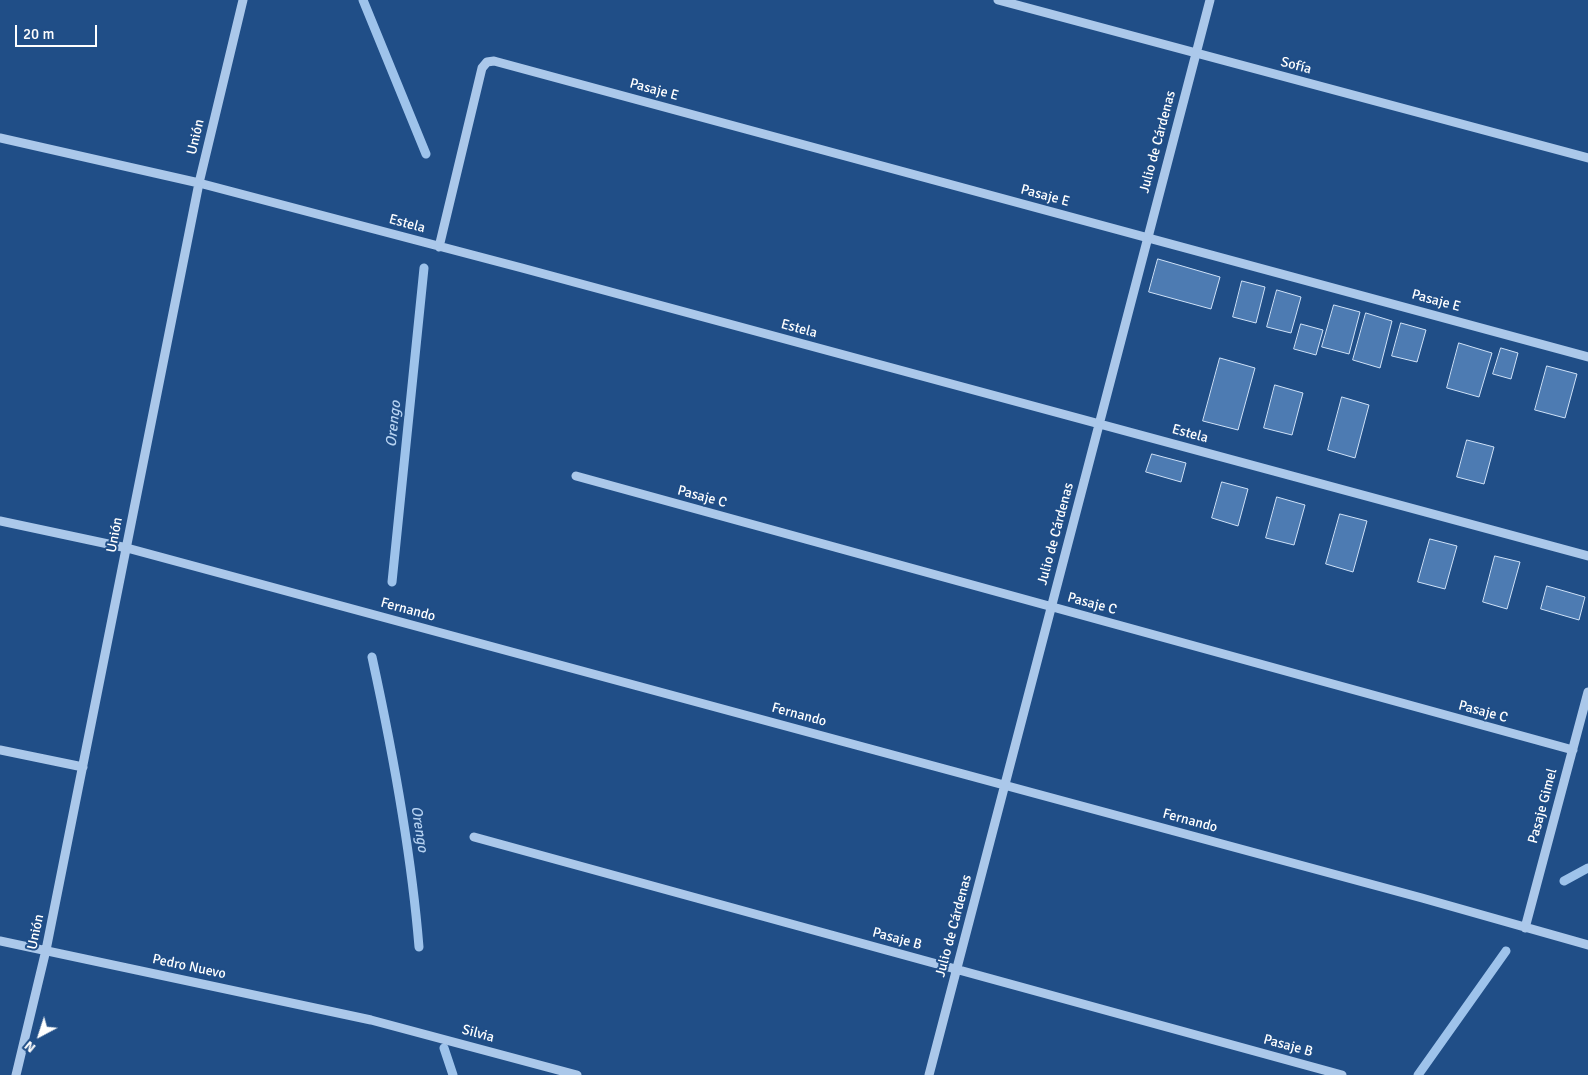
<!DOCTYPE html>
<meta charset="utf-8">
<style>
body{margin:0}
#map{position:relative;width:1588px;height:1075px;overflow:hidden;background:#204e87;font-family:Signika,sans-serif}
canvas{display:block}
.north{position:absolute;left:15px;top:1010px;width:50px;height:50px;-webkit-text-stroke:4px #204e87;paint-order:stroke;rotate:220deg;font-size:14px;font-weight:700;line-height:20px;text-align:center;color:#fff}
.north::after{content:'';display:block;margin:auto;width:18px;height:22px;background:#fff;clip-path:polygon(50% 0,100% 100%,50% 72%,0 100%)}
.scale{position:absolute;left:15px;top:25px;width:82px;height:22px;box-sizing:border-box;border:2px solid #fff;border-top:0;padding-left:6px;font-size:15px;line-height:18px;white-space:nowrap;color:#fff;-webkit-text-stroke:4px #204e87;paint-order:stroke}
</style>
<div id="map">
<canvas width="1588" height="1075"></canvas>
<div class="north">N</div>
<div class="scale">20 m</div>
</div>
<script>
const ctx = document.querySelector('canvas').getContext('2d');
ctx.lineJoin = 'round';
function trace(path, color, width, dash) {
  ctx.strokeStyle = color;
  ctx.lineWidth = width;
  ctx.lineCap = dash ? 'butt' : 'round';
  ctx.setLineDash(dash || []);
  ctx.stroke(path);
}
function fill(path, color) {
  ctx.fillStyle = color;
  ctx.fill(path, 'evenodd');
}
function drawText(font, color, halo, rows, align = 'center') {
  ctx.font = font + ' Signika,sans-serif';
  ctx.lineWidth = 4;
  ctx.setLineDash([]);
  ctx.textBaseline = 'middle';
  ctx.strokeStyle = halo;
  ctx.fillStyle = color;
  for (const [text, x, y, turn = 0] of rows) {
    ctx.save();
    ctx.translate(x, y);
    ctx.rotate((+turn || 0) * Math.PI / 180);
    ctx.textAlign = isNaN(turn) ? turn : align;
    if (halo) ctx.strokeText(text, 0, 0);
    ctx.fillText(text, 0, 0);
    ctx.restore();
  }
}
trace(new Path2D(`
 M 363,0 L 426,154
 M 392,582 L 424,268
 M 372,657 C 393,753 411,849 419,947
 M 1564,881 L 1588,868
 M 444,1048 L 453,1075
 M 1418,1075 L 1506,951`), '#9ec3eb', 9);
const building = new Path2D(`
 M 1158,259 L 1220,277 L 1211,309 L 1149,292 Z
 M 1242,281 L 1265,287 L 1256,323 L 1233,317 Z
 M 1277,290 L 1301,297 L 1291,333 L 1267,327 Z
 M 1334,305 L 1360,312 L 1349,354 L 1322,347 Z
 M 1366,313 L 1392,321 L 1380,368 L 1353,360 Z
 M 1401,323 L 1426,330 L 1417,362 L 1392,356 Z
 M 1301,324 L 1323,330 L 1316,355 L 1294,349 Z
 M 1459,343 L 1492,353 L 1479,397 L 1447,388 Z
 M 1501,348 L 1518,353 L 1511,379 L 1493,374 Z
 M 1220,358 L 1255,368 L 1238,430 L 1203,421 Z
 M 1547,366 L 1577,374 L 1565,418 L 1535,410 Z
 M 1275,385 L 1303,393 L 1292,435 L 1264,428 Z
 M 1342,397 L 1369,405 L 1355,458 L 1328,450 Z
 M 1467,440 L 1494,447 L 1484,484 L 1457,477 Z
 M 1152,454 L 1186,463 L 1181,482 L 1146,472 Z
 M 1222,482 L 1248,489 L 1238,526 L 1212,518 Z
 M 1277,497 L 1305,505 L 1294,545 L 1266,538 Z
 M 1340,514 L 1367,521 L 1353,572 L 1326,564 Z
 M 1430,539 L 1457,546 L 1445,589 L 1418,582 Z
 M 1495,556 L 1520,562 L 1507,609 L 1483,602 Z
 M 1547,586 L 1585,597 L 1579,620 L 1541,609 Z`);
fill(building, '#4d7bb2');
trace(building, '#cfe2f8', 1);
trace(new Path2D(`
 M 998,0 L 1588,158
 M 0,138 L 199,183 L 522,268 L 1588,556
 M 439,247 L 482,68 L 487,62 L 494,61 L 1588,357
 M 576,476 L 1573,750
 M 0,521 L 127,548 L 1422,898 L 1588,945
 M 0,750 L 83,767
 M 474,837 L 1342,1075
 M 1525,928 L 1588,692
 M 0,941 L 371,1020 L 577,1075
 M 16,1075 L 46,950 L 199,183 L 243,0
 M 929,1075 L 1210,0`), '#abc8ea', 9);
drawText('14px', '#fff', '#204e87', [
 ["Sofía",1296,66,15],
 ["Pasaje E",654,90,15],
 ["Unión",196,137,-77],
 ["Julio de Cárdenas",1158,142,-75],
 ["Pasaje E",1045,196,15],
 ["Estela",407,224,15],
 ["Pasaje E",1436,301,15],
 ["Estela",799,329,15],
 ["Estela",1190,434,15],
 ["Pasaje C",702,497,15],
 ["Julio de Cárdenas",1056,534,-75],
 ["Unión",115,535,-79],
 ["Pasaje C",1092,604,15],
 ["Fernando",408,610,15],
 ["Pasaje C",1483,712,15],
 ["Fernando",799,715,15],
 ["Pasaje Gimel",1543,806,-75],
 ["Fernando",1190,821,15],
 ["Julio de Cárdenas",954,926,-75],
 ["Unión",36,932,-78],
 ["Pasaje B",897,939,15],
 ["Pedro Nuevo",189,967,12],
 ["Silvia",478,1034,15],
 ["Pasaje B",1288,1046,15]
]);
drawText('italic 15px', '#b6d2f1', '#204e87', [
 ["Orengo",394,424,-84],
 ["Orengo",419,829,81]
]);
</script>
